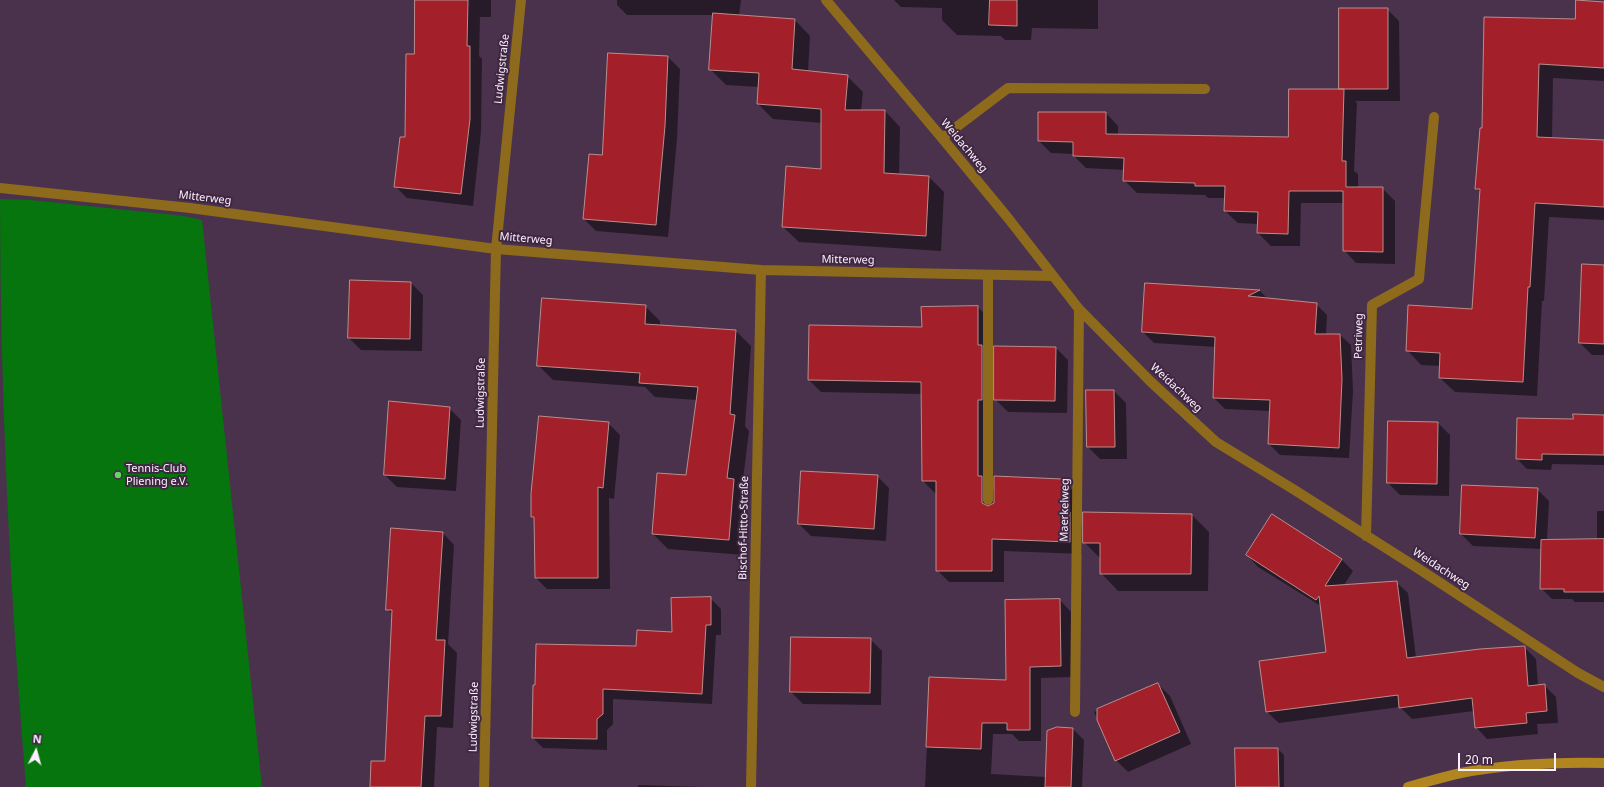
<!DOCTYPE html>
<meta charset="utf-8">
<style>
body{margin:0}
#map{position:relative;width:1604px;height:787px;overflow:hidden;background:#4a324d;font-family:"Noto Sans",sans-serif}
canvas{display:block}
.north{position:absolute;left:16px;top:731px;width:40px;height:40px;-webkit-text-stroke:3px #3f2742;paint-order:stroke;rotate:6deg;font-size:11px;font-weight:700;line-height:16px;text-align:center;color:#fdf0fe}
.north::after{content:'';display:block;margin:auto;width:14px;height:18px;background:#fdf0fe;clip-path:polygon(50% 0,100% 100%,50% 72%,0 100%)}
.scale{position:absolute;left:1458px;top:753px;width:98px;height:18px;box-sizing:border-box;border:2px solid #fdf0fe;border-top:0;padding-left:5px;font-size:12px;line-height:14px;white-space:nowrap;color:#fdf0fe;-webkit-text-stroke:3px #3f2742;paint-order:stroke}
</style>
<div id="map">
<canvas width="1604" height="787"></canvas>
<div class="north">N</div>
<div class="scale">20 m</div>
</div>
<script>
const ctx = document.querySelector('canvas').getContext('2d');
ctx.lineJoin = 'round';
function fill(path, color) {
  ctx.fillStyle = color;
  ctx.fill(path, 'evenodd');
}
function trace(path, color, width, dash) {
  ctx.strokeStyle = color;
  ctx.lineWidth = width;
  ctx.lineCap = dash ? 'butt' : 'round';
  ctx.setLineDash(dash || []);
  ctx.stroke(path);
}
function drawText(font, color, halo, rows, align = 'center') {
  ctx.font = font + ' "Noto Sans",sans-serif';
  ctx.lineWidth = 4;
  ctx.setLineDash([]);
  ctx.textBaseline = 'middle';
  ctx.strokeStyle = halo;
  ctx.fillStyle = color;
  for (const [text, x, y, turn = 0] of rows) {
    ctx.save();
    ctx.translate(x, y);
    ctx.rotate((+turn || 0) * Math.PI / 180);
    ctx.textAlign = isNaN(turn) ? turn : align;
    if (halo) ctx.strokeText(text, 0, 0);
    ctx.fillText(text, 0, 0);
    ctx.restore();
  }
}
fill(new Path2D(`
 M 0,199 L 31,200 L 184,216 L 202,220 L 262,787 L 26,787 C 10,592 0,395 0,199 Z`), '#06750d');
fill(new Path2D(`
 M 416,0 L 491,0 L 491,17 L 480,17 L 479,56 L 482,59 L 481,132 L 473,206 L 407,198 L 395,186 L 406,138 L 415,55 Z
 M 617,0 L 741,0 L 739,16 L 795,20 L 810,36 L 808,72 L 847,76 L 863,92 L 861,111 L 885,111 L 900,127 L 899,175 L 929,177 L 944,192 L 941,251 L 799,242 L 783,227 L 822,170 L 822,123 L 773,119 L 758,104 L 759,87 L 726,85 L 710,69 L 714,15 L 627,15 L 617,5 Z
 M 894,0 L 1098,0 L 1098,29 L 1032,28 L 1031,40 L 1005,40 L 1001,36 L 957,35 L 942,20 L 942,8 L 901,7 Z
 M 1604,3 L 1604,81 L 1553,78 L 1552,139 L 1604,142 L 1604,220 L 1549,217 L 1544,301 L 1542,301 L 1537,396 L 1455,392 L 1440,378 L 1441,366 L 1421,365 L 1407,350 L 1473,310 L 1480,192 L 1476,188 L 1483,129 L 1576,20 Z
 M 1387,9 L 1399,21 L 1400,101 L 1355,101 L 1357,103 L 1354,171 L 1358,174 L 1358,188 L 1382,188 L 1395,201 L 1395,264 L 1356,263 L 1344,250 L 1344,203 L 1301,203 L 1300,246 L 1271,246 L 1258,233 L 1258,224 L 1238,223 L 1225,211 L 1225,198 L 1208,198 L 1205,195 L 1137,193 L 1124,180 L 1125,170 L 1086,168 L 1074,156 L 1074,154 L 1051,153 L 1039,141 L 1106,113 L 1118,126 L 1118,135 L 1289,138 L 1341,90 Z
 M 609,54 L 668,57 L 680,69 L 677,139 L 668,237 L 596,231 L 584,219 L 603,156 Z
 M 1604,276 L 1604,355 L 1592,355 L 1580,343 Z
 M 411,283 L 423,295 L 422,351 L 361,350 L 349,338 Z
 M 1146,284 L 1260,291 L 1268,299 L 1316,304 L 1327,315 L 1326,335 L 1340,335 L 1351,345 L 1353,391 L 1349,458 L 1280,455 L 1269,444 L 1270,411 L 1225,409 L 1214,398 L 1216,347 L 1154,343 L 1143,332 Z
 M 645,306 L 660,321 L 660,326 L 736,331 L 751,346 L 745,426 L 749,431 L 742,488 L 749,495 L 744,555 L 668,549 L 653,534 L 687,476 L 697,400 L 655,397 L 645,387 L 553,380 L 538,365 Z
 M 978,307 L 990,320 L 990,355 L 993,358 L 993,411 L 989,411 L 990,486 L 995,491 L 1062,480 L 1074,492 L 1073,516 L 1082,525 L 1082,554 L 1004,551 L 1004,582 L 949,582 L 937,570 L 937,493 L 935,493 L 923,481 L 922,394 L 821,392 L 809,380 L 923,328 Z
 M 1056,348 L 1068,360 L 1067,413 L 1008,412 L 996,400 Z
 M 1114,391 L 1126,403 L 1127,459 L 1100,459 L 1088,447 Z
 M 449,408 L 461,420 L 456,491 L 397,487 L 385,475 Z
 M 1604,416 L 1604,465 L 1552,464 L 1551,470 L 1527,469 L 1517,459 L 1574,420 Z
 M 608,423 L 620,435 L 614,499 L 609,498 L 610,589 L 547,589 L 536,578 L 535,520 L 532,517 Z
 M 1438,423 L 1450,435 L 1449,496 L 1400,495 L 1388,483 Z
 M 877,476 L 889,488 L 886,541 L 811,536 L 799,524 Z
 M 1537,489 L 1549,501 L 1547,540 L 1597,540 L 1597,511 L 1604,511 L 1604,602 L 1575,602 L 1572,599 L 1552,599 L 1541,588 L 1542,549 L 1473,546 L 1461,534 Z
 M 1192,515 L 1209,532 L 1208,591 L 1118,591 L 1101,573 L 1101,559 L 1084,542 Z
 M 442,532 L 454,545 L 448,644 L 457,653 L 453,728 L 437,727 L 434,787 L 371,787 L 386,762 L 393,615 L 387,609 Z
 M 1247,555 L 1342,560 L 1353,571 L 1344,585 L 1396,582 L 1408,593 L 1416,658 L 1524,647 L 1536,659 L 1538,686 L 1544,685 L 1556,697 L 1558,723 L 1537,724 L 1538,734 L 1487,739 L 1476,727 L 1474,711 L 1412,719 L 1400,707 L 1279,723 L 1267,712 L 1327,653 L 1321,606 L 1258,567 Z
 M 710,598 L 721,609 L 721,635 L 716,635 L 712,704 L 613,699 L 613,724 L 607,730 L 607,750 L 543,748 L 533,738 L 637,647 L 673,633 Z
 M 1060,600 L 1071,612 L 1072,677 L 1041,678 L 1041,741 L 1019,741 L 1012,734 L 993,734 L 991,774 L 1046,777 L 1073,729 L 1084,740 L 1082,787 L 925,787 L 930,678 L 1007,681 Z
 M 870,639 L 882,651 L 881,705 L 803,704 L 791,692 Z
 M 1158,684 L 1170,696 L 1191,744 L 1128,772 L 1116,760 L 1094,712 Z
 M 1236,749 L 1278,749 L 1284,755 L 1284,787 L 1237,787 Z
 M 638,785 L 701,787 L 638,787 Z`), '#0007');
const building = new Path2D(`
 M 415,0 L 468,0 L 467,46 L 470,46 L 470,119 L 461,194 L 394,187 L 400,137 L 405,137 L 406,54 L 414,54 Z
 M 990,0 L 1017,0 L 1017,26 L 989,25 Z
 M 1576,0 L 1604,2 L 1604,68 L 1539,64 L 1537,137 L 1604,140 L 1604,207 L 1535,203 L 1530,287 L 1528,287 L 1523,382 L 1439,378 L 1440,353 L 1406,351 L 1408,305 L 1472,309 L 1480,189 L 1475,189 L 1480,128 L 1482,128 L 1484,17 L 1575,19 Z
 M 1339,8 L 1388,8 L 1388,89 L 1339,89 Z
 M 713,13 L 795,19 L 792,69 L 848,75 L 845,110 L 885,110 L 884,173 L 929,176 L 926,236 L 782,227 L 786,166 L 821,169 L 821,109 L 757,104 L 759,73 L 709,70 Z
 M 608,53 L 668,56 L 665,126 L 656,225 L 583,219 L 589,154 L 602,155 Z
 M 1289,89 L 1344,89 L 1342,161 L 1346,161 L 1346,187 L 1383,187 L 1383,252 L 1343,251 L 1343,191 L 1289,191 L 1288,234 L 1257,233 L 1258,212 L 1224,211 L 1225,186 L 1195,186 L 1195,183 L 1123,181 L 1124,158 L 1073,156 L 1073,142 L 1038,141 L 1038,112 L 1106,112 L 1106,134 L 1288,137 Z
 M 1582,264 L 1604,265 L 1604,344 L 1579,343 Z
 M 350,280 L 411,282 L 410,339 L 348,338 Z
 M 1145,283 L 1260,290 L 1248,296 L 1317,303 L 1315,334 L 1340,334 L 1342,379 L 1339,448 L 1268,444 L 1270,400 L 1213,398 L 1215,337 L 1142,332 Z
 M 542,298 L 646,305 L 645,324 L 736,330 L 730,414 L 735,415 L 727,478 L 734,479 L 729,540 L 652,534 L 657,473 L 686,475 L 698,387 L 639,383 L 640,373 L 537,366 Z
 M 978,306 L 978,345 L 982,345 L 982,400 L 978,400 L 978,476 L 982,476 L 982,503 L 988,506 L 994,503 L 994,476 L 1062,479 L 1061,512 L 1070,512 L 1070,542 L 992,539 L 992,571 L 936,571 L 936,481 L 922,481 L 921,382 L 808,380 L 809,325 L 922,327 L 921,307 Z
 M 994,346 L 1056,347 L 1055,401 L 994,400 Z
 M 1086,390 L 1114,390 L 1115,447 L 1087,447 Z
 M 389,401 L 450,407 L 445,479 L 384,475 Z
 M 1573,414 L 1604,415 L 1604,455 L 1542,454 L 1542,460 L 1516,459 L 1517,418 L 1573,419 Z
 M 539,416 L 609,422 L 603,488 L 598,487 L 598,578 L 535,578 L 534,517 L 531,517 L 531,494 Z
 M 1388,421 L 1438,422 L 1437,484 L 1387,483 Z
 M 801,471 L 878,475 L 874,529 L 798,524 Z
 M 1462,485 L 1538,488 L 1535,538 L 1460,534 Z
 M 1083,512 L 1192,514 L 1191,574 L 1100,574 L 1100,543 L 1083,543 Z
 M 1272,514 L 1342,559 L 1325,586 L 1397,581 L 1407,658 L 1480,649 L 1525,646 L 1528,686 L 1545,684 L 1547,711 L 1526,713 L 1527,723 L 1475,728 L 1472,698 L 1399,708 L 1398,695 L 1266,712 L 1259,661 L 1326,652 L 1319,596 L 1316,600 L 1246,555 Z
 M 391,528 L 443,532 L 436,640 L 445,640 L 441,716 L 425,716 L 421,787 L 370,787 L 371,761 L 385,761 L 392,610 L 386,610 Z
 M 1604,539 L 1604,592 L 1564,592 L 1564,589 L 1540,589 L 1541,540 Z
 M 711,597 L 711,625 L 706,625 L 702,694 L 603,689 L 603,714 L 597,719 L 597,739 L 532,738 L 533,685 L 535,685 L 536,644 L 636,646 L 637,630 L 672,632 L 671,598 Z
 M 1060,599 L 1061,666 L 1030,667 L 1030,730 L 1007,730 L 1007,723 L 982,723 L 981,749 L 926,747 L 929,677 L 1006,680 L 1005,600 Z
 M 791,637 L 871,638 L 870,693 L 790,692 Z
 M 1158,683 L 1180,732 L 1115,761 L 1097,720 L 1097,709 Z
 M 1057,727 L 1073,728 L 1071,787 L 1045,787 L 1047,731 Z
 M 1235,748 L 1278,748 L 1279,787 L 1236,787 Z`);
fill(building, '#a3202a');
trace(building, '#bb8d8a', 1);
trace(new Path2D(`
 M 942,138 L 1008,88 L 1205,89
 M 988,500 L 988,275`), '#8d6a1c', 10);
trace(new Path2D(`
 M 826,0 L 942,138 L 1008,218 L 1079,309 L 1151,382 L 1216,442 L 1293,489 L 1419,569 L 1578,673 L 1604,687
 M 0,188 L 190,208 L 496,249 L 761,270 L 1053,276
 M 1366,536 L 1372,305 L 1419,279 L 1434,117
 M 1075,712 L 1079,309
 M 484,787 L 496,249 L 521,0
 M 751,787 L 761,270`), '#8d6a1c', 10);
trace(new Path2D(`
 M 1408,787 C 1426,782 1443,777 1461,773 C 1508,764 1556,762 1604,763`), '#b18520', 10);
for (const [x, y, r, color] of [
 [118,475,4,"#68d465"]
]) {
  const dot = new Path2D();
  dot.arc(x, y, r, 0, 2 * Math.PI);
  ctx.fillStyle = color;
  ctx.fill(dot);
  trace(dot, '#3f2742', 1.5);
}
drawText('11px', '#fdf0fe', '#3f2742', [
 ["Ludwigstraße",502,69,-84],
 ["Weidachweg",964,146,50],
 ["Mitterweg",205,198,7],
 ["Mitterweg",526,239,5],
 ["Mitterweg",848,260,1],
 ["Petriweg",1359,336,-89],
 ["Weidachweg",1176,388,43],
 ["Ludwigstraße",481,393,-89],
 ["Maerkelweg",1065,510,-89],
 ["Bischof-Hitto-Straße",744,528,-89],
 ["Weidachweg",1441,569,33],
 ["Ludwigstraße",474,717,-89]
]);
drawText('11px', '#fdf0fe', '#3f2742', [
 ["Tennis-Club",126,469],
 ["Pliening e.V.",126,482]
], 'left');
</script>
